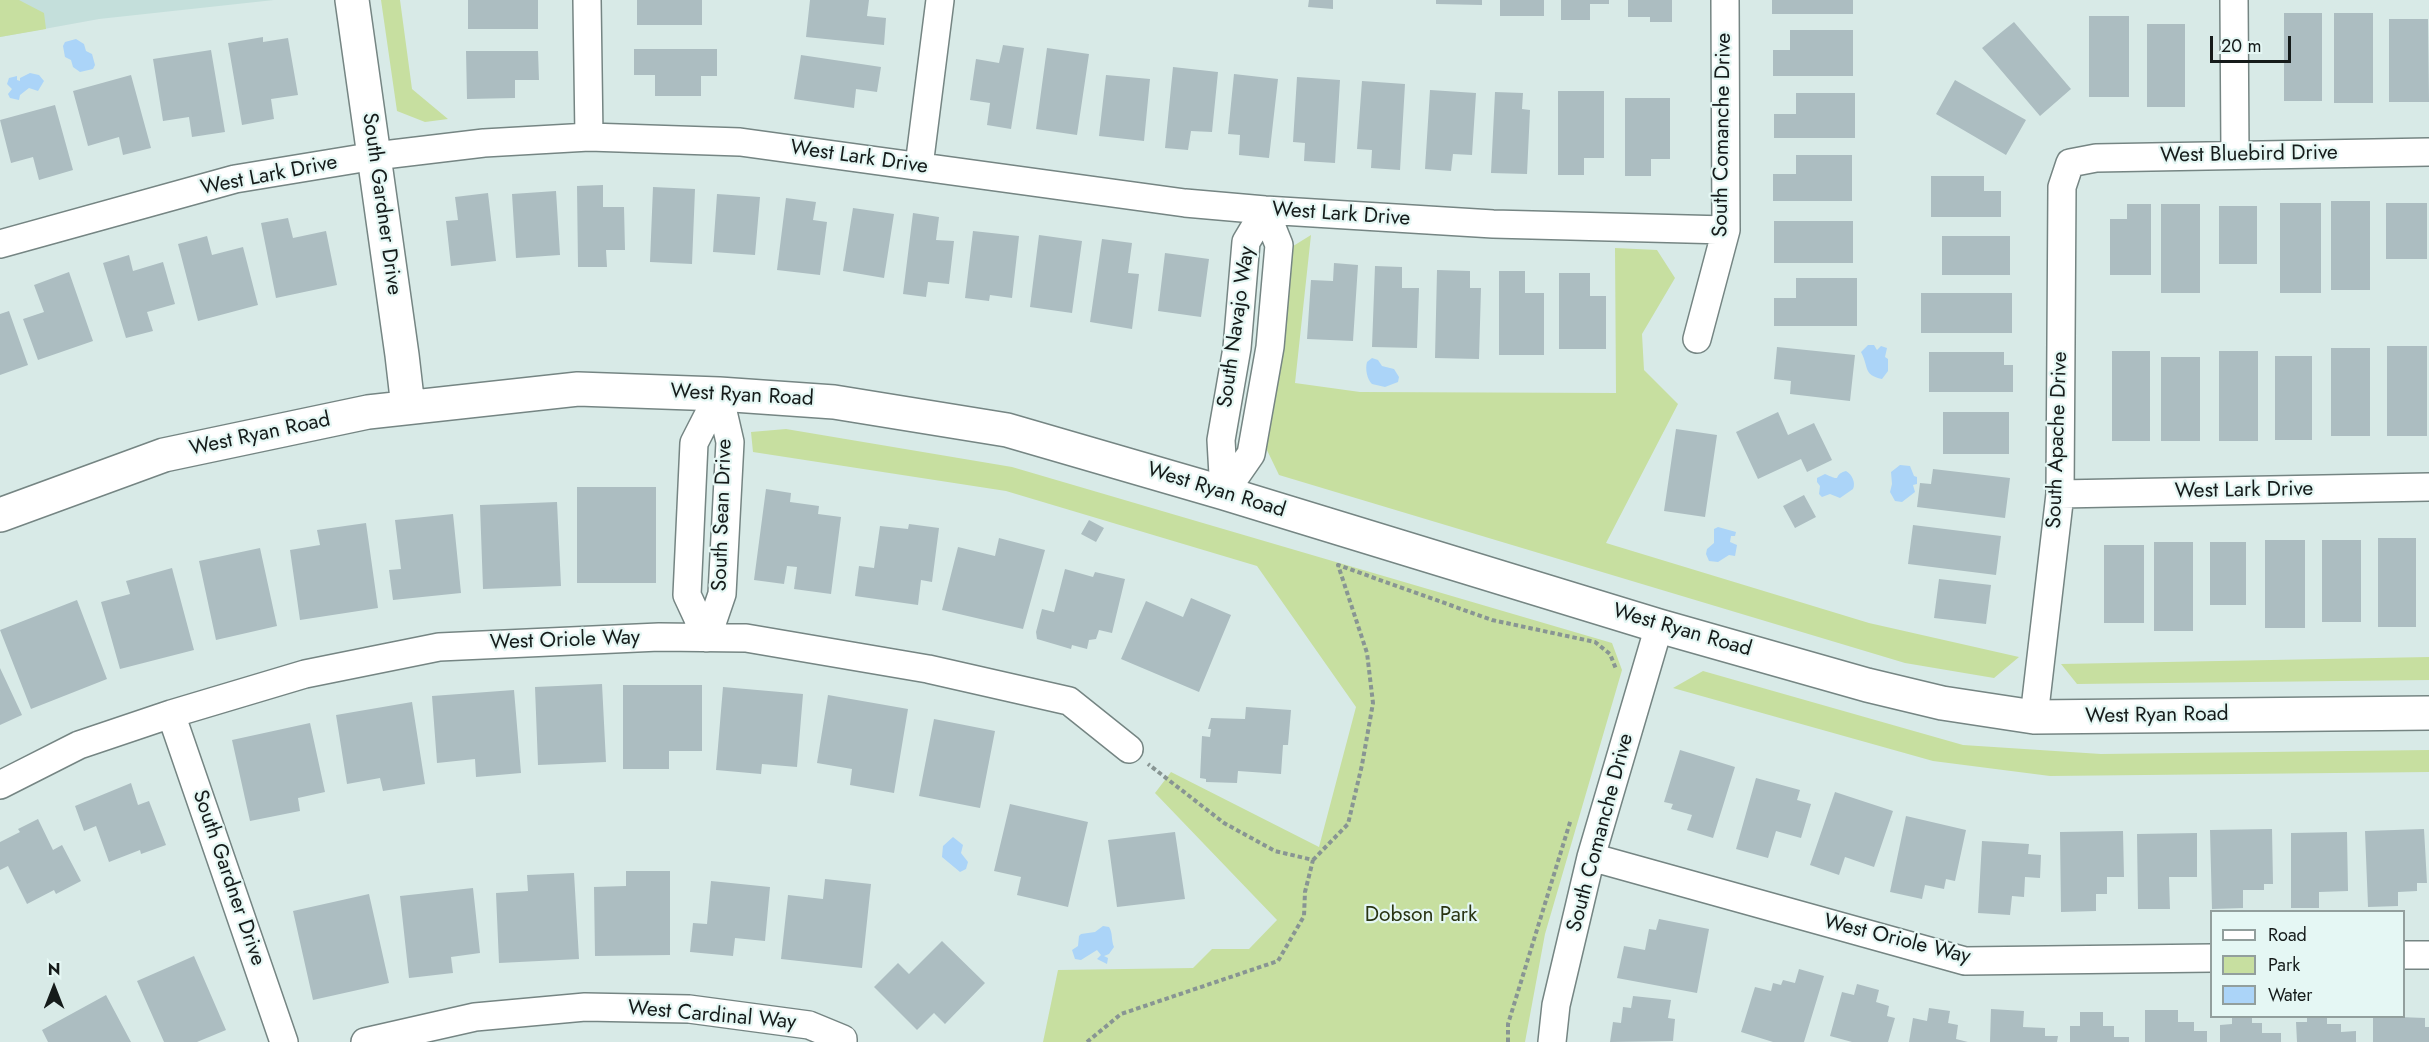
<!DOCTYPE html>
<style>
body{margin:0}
#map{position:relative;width:2429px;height:1042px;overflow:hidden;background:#d8eae7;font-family:Jost,sans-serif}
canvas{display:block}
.legend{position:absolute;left:2210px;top:910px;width:195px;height:108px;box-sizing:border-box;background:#e5f7f4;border:2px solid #929f9d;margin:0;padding:8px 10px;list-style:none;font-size:18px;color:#151b1a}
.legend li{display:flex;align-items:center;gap:12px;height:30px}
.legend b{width:30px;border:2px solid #929f9d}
.north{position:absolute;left:24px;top:958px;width:60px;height:60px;-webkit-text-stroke:4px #e5f7f4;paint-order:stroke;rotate:0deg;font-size:16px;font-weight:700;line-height:24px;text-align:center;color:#151b1a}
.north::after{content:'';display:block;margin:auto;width:21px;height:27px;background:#151b1a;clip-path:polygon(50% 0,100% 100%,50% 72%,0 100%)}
.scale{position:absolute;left:2210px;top:36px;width:81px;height:27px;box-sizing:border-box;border:3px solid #151b1a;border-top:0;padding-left:8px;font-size:18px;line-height:21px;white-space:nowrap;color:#151b1a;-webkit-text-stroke:4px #e5f7f4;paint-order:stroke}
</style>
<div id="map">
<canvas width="2429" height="1042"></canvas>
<ul class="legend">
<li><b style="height:8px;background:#fff"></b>Road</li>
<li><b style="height:16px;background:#c7dfa0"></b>Park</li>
<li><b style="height:16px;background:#abd4f8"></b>Water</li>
</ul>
<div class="north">N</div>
<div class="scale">20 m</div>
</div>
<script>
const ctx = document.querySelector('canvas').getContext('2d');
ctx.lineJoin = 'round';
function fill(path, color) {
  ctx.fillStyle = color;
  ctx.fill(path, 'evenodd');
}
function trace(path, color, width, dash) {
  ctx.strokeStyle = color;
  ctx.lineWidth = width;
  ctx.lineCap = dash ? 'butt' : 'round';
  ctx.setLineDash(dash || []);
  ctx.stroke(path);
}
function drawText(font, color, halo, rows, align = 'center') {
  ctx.font = font + ' Jost,sans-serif';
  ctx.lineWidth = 4.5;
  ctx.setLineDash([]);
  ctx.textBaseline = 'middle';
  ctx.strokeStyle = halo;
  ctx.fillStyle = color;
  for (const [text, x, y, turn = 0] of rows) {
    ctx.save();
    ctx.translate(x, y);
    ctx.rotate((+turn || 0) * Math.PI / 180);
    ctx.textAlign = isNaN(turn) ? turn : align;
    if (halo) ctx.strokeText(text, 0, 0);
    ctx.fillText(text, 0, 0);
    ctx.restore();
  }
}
fill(new Path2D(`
 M 0,0 L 274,0 L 99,19 L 0,37 Z`), '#c4dfdb');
fill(new Path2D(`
 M 0,0 L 19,0 L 44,13 L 46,29 L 0,37 Z
 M 381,0 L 400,0 L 412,89 L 448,119 L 425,122 L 397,111 Z
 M 1311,235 L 1295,383 L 1360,392 L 1616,393 L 1615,248 L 1657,250 L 1675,278 L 1642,334 L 1644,370 L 1678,404 L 1606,543 L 1869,623 L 2019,657 L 1994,678 L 1905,663 L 1279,475 L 1264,444 L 1290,248 Z
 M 786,429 L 1012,467 L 1612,643 L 1622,670 L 1545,934 L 1525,1042 L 1043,1042 L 1058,970 L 1193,968 L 1212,949 L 1249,949 L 1277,920 L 1155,793 L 1171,772 L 1319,847 L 1356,707 L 1257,566 L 1006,491 L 753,452 L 751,432 Z
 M 2429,657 L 2429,680 L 2077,684 L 2061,664 Z
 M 1703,671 L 1963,745 L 2101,754 L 2429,750 L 2429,772 L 2050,776 L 1933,761 L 1673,688 Z`), '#c7dfa0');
fill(new Path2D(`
 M 76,39 L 84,44 L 86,51 L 92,54 L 95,65 L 93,69 L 80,72 L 73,67 L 71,60 L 65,57 L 63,46 L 65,42 Z
 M 30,73 L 39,75 L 44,81 L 38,91 L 29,88 L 20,95 L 19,100 L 10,98 L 8,94 L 12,89 L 7,84 L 9,78 L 17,76 L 17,80 L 20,81 L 20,78 Z
 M 1868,345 L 1874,345 L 1877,350 L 1881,346 L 1887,348 L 1885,357 L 1888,359 L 1888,371 L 1882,379 C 1863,375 1869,367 1861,352 Z
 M 1372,358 L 1378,360 L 1382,366 L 1394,369 L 1399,377 L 1398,382 L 1385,387 L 1372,384 C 1367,379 1365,369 1367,362 Z
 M 1900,465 L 1910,466 L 1914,476 L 1917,477 L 1917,484 L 1913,485 L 1915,492 L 1902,502 L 1895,501 L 1890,492 L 1892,484 L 1891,472 Z
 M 1846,471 C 1852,474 1856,483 1853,489 L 1840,498 L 1830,494 L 1822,497 L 1819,494 L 1820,486 L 1817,482 L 1817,478 L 1825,474 C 1845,483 1831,475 1846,471 Z
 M 1718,527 L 1736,532 L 1735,536 L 1731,536 L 1730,542 L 1737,545 L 1735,556 L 1729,555 L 1718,562 L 1709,561 L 1706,554 L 1707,549 L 1714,543 L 1714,529 Z
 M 953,837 L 963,845 L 961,853 L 968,862 L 966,869 L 960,872 L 942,857 L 943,846 Z
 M 1103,926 L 1109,927 C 1113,933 1111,940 1114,947 L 1109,954 L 1104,956 L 1108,958 L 1107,964 L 1097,959 L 1101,955 L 1097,950 L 1081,960 L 1075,959 L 1072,950 L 1078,946 L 1079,936 L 1081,934 L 1095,932 Z`), '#abd4f8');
fill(new Path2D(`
 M 468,0 L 538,0 L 538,29 L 468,29 Z
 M 637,0 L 702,0 L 702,25 L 637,25 Z
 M 810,0 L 869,0 L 867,16 L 886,18 L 884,45 L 806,37 Z
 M 1309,0 L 1333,0 L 1333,9 L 1308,7 Z
 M 1436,0 L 1482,0 L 1482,5 L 1436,4 Z
 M 1500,0 L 1544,0 L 1544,16 L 1500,16 Z
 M 1561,0 L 1609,0 L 1609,4 L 1590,4 L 1590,20 L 1561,20 Z
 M 1628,0 L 1672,0 L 1672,22 L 1650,22 L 1650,17 L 1628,17 Z
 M 1772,0 L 1853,0 L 1853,14 L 1772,14 Z
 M 2284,13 L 2322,13 L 2322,101 L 2284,101 Z
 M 2334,13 L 2373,13 L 2373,103 L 2334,103 Z
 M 2089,16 L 2129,16 L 2129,97 L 2089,97 Z
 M 2389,19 L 2428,19 L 2429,102 L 2389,102 Z
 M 2014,22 L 2071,89 L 2040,116 L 1982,48 Z
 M 2147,24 L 2185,24 L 2185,107 L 2147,107 Z
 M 1790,30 L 1853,30 L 1853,76 L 1773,76 L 1773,50 L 1790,50 Z
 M 263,37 L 263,42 L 288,38 L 298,95 L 271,99 L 274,119 L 242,125 L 228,43 Z
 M 1003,45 L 1024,48 L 1011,129 L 987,125 L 990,103 L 970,100 L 976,59 L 999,63 Z
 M 1047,48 L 1089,54 L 1077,135 L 1036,129 Z
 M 634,49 L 717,49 L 717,76 L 701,76 L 701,96 L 655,96 L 655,75 L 634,75 Z
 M 211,50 L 225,132 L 192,137 L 189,117 L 163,121 L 153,59 Z
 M 466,51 L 538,51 L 539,80 L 515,80 L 515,98 L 467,99 Z
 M 801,55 L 881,67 L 877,92 L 856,89 L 854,108 L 794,99 Z
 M 1173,67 L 1218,72 L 1212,132 L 1191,131 L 1188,150 L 1165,148 Z
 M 1234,74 L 1278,79 L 1269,158 L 1239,155 L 1240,135 L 1228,134 Z
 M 131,75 L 151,148 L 123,155 L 119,137 L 88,146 L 73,91 Z
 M 1106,75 L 1150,79 L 1144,141 L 1099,136 Z
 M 1297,77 L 1340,80 L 1335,163 L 1304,161 L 1305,143 L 1293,142 Z
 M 1955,80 L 2026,120 L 2006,155 L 1936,114 Z
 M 1362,81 L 1405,84 L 1400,170 L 1371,168 L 1372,150 L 1357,149 Z
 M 1430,90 L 1476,93 L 1472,155 L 1453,154 L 1451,171 L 1425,169 Z
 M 1558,91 L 1604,91 L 1604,158 L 1584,158 L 1584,175 L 1558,175 Z
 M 1495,92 L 1523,93 L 1522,109 L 1530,110 L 1527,174 L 1491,173 Z
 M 1796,93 L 1855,93 L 1855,138 L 1774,138 L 1774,114 L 1796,114 Z
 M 1625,98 L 1670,98 L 1670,159 L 1651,159 L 1651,176 L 1625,176 Z
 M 55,105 L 73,170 L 39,180 L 33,157 L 11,163 L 0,120 Z
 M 1796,155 L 1852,155 L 1852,201 L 1773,201 L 1773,174 L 1796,174 Z
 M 1931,176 L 1984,176 L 1984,191 L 2001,191 L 2001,217 L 1931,217 Z
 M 603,185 L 603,207 L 624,207 L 625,250 L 606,250 L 607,267 L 578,267 L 577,186 Z
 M 653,187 L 695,189 L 692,264 L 650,262 Z
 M 556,191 L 560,255 L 516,258 L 512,194 Z
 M 488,193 L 496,261 L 451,266 L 446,221 L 458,220 L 455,197 Z
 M 717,194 L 760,197 L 755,255 L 713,252 Z
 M 786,198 L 816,202 L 813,220 L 827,222 L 820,275 L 777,270 Z
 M 2331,201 L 2370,201 L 2370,290 L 2331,290 Z
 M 2280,203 L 2321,203 L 2321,293 L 2280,293 Z
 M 2386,203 L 2427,203 L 2427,259 L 2386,259 Z
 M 2127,204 L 2151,204 L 2151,275 L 2110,275 L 2110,219 L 2127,219 Z
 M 2161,204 L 2200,204 L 2200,293 L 2161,293 Z
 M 2219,206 L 2257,206 L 2257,264 L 2219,264 Z
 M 853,208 L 894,214 L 884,278 L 843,271 Z
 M 913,213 L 939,217 L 936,240 L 954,241 L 949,284 L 928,282 L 926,297 L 903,294 Z
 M 288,218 L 293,238 L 326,231 L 337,285 L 276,298 L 261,223 Z
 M 1774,221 L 1853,221 L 1853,263 L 1774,263 Z
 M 973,231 L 1019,236 L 1012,298 L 990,295 L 989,301 L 965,298 Z
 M 1039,235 L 1082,241 L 1072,313 L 1030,307 Z
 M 207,236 L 212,255 L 243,247 L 258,305 L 198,321 L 178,244 Z
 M 1942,236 L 2010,236 L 2010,275 L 1942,275 Z
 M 1102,239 L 1132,243 L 1128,273 L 1139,274 L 1132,329 L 1090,322 Z
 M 1165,253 L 1209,259 L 1201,317 L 1158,311 Z
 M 129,255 L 133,271 L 163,262 L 175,304 L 147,312 L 153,331 L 126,338 L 103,263 Z
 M 1334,263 L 1358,265 L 1353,341 L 1307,339 L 1311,280 L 1333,281 Z
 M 1375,266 L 1402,267 L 1402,288 L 1419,288 L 1417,348 L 1372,347 Z
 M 1437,270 L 1470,271 L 1470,288 L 1481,288 L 1479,359 L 1435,358 Z
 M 1499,271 L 1525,271 L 1525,293 L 1544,293 L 1544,355 L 1499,355 Z
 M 69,272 L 93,341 L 38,360 L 23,319 L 44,312 L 34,285 Z
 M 1559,273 L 1590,273 L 1590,296 L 1606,296 L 1606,349 L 1559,349 Z
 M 1796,278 L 1857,278 L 1857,326 L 1774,326 L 1774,298 L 1796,298 Z
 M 1921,293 L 2012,293 L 2012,333 L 1921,333 Z
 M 9,311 L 28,365 L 0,375 L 0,314 Z
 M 2387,346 L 2427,346 L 2427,436 L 2387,436 Z
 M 1777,347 L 1855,355 L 1850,401 L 1790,394 L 1791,381 L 1774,379 Z
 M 2331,348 L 2370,348 L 2370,436 L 2331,436 Z
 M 2112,351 L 2150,351 L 2150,441 L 2112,441 Z
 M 2219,351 L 2258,351 L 2258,441 L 2219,441 Z
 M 1929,352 L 2004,352 L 2004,365 L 2013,365 L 2013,392 L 1929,392 Z
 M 2275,356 L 2312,356 L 2312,440 L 2275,440 Z
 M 2161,357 L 2200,357 L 2200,441 L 2161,441 Z
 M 1778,412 L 1788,435 L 1814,423 L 1832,460 L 1807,472 L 1801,459 L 1758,479 L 1736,432 Z
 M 1943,412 L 2009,412 L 2009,454 L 1943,454 Z
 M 1676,429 L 1717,435 L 1705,517 L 1664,511 Z
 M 1933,469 L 2010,478 L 2005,518 L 1917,507 L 1920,483 L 1931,484 Z
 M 577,487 L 656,487 L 656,583 L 577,583 Z
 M 766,489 L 791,493 L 790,502 L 819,506 L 818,514 L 841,517 L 831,594 L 794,589 L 797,567 L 787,566 L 784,584 L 754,580 Z
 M 1804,495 L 1816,517 L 1795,528 L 1783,506 Z
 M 557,502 L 561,586 L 483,589 L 480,505 Z
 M 453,514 L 461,593 L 393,600 L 389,570 L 401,569 L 395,520 Z
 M 1089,520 L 1104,528 L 1096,542 L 1081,534 Z
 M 366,523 L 378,608 L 300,620 L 290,550 L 320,545 L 317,530 Z
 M 909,524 L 939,528 L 932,582 L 921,580 L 918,605 L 855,596 L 859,566 L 874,568 L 880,526 L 908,529 Z
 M 1913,525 L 2001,536 L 1996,575 L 1908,564 Z
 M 999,538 L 1045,550 L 1023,629 L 942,610 L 958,547 L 995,556 Z
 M 2378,538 L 2416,538 L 2416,627 L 2378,627 Z
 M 2265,540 L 2305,540 L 2305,628 L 2265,628 Z
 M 2322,540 L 2361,540 L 2361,622 L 2322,622 Z
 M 2154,542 L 2193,542 L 2193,631 L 2154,631 Z
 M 2210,542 L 2246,542 L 2246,605 L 2210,605 Z
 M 2104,545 L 2144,545 L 2144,623 L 2104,623 Z
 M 260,548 L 277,626 L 216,640 L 199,561 Z
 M 172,568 L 194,650 L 120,669 L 101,602 L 130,594 L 126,581 Z
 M 1065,569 L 1093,577 L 1095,572 L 1125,579 L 1112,633 L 1099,630 L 1096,639 L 1089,640 L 1087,649 L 1072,645 L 1071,649 L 1037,639 L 1036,632 L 1042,609 L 1054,612 Z
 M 1939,579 L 1991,585 L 1986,624 L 1934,618 Z
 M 1191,598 L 1231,615 L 1199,692 L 1121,659 L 1146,601 L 1183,617 Z
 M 77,600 L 107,679 L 31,709 L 0,630 Z
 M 0,668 L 22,715 L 0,725 Z
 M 602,684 L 606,762 L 538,765 L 535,687 Z
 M 623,685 L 702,685 L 702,751 L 669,751 L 669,769 L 623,769 Z
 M 723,687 L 803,694 L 797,767 L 762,764 L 761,774 L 716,770 Z
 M 514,690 L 521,773 L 476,777 L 475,759 L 437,763 L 432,696 Z
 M 828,695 L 908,709 L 894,793 L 850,785 L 852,769 L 817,763 Z
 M 412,702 L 425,784 L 383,791 L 380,778 L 347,784 L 336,715 Z
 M 1246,707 L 1291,710 L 1288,745 L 1283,745 L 1281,774 L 1238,771 L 1237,783 L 1206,782 L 1206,779 L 1200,778 L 1202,736 L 1210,737 L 1211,729 L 1208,729 L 1211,718 L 1245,719 Z
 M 934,719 L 995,731 L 980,808 L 919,796 Z
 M 310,723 L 325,792 L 298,798 L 300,811 L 250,821 L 232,740 Z
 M 1680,750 L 1735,767 L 1713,838 L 1687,830 L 1692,815 L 1671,809 L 1673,804 L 1664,802 Z
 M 1756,778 L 1800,790 L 1797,800 L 1811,804 L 1801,838 L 1776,831 L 1768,858 L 1736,849 Z
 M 131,783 L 138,805 L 149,801 L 166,845 L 141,854 L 140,850 L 109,862 L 96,826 L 84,831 L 75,806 Z
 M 1835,792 L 1893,811 L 1874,867 L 1845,857 L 1839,875 L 1810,865 Z
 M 1010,804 L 1088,822 L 1068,907 L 1017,895 L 1021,877 L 994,871 Z
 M 1906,816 L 1966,830 L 1955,881 L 1946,879 L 1944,889 L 1925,885 L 1922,899 L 1890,892 Z
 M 38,819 L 53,850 L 62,845 L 81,881 L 56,894 L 54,890 L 27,904 L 8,866 L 0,870 L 0,842 L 20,832 L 18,829 Z
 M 2272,829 L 2273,884 L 2264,884 L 2264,890 L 2243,890 L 2243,908 L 2212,909 L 2210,830 Z
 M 2424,829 L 2427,883 L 2417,883 L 2417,891 L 2398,892 L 2398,906 L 2368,907 L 2365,831 Z
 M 2123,831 L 2124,877 L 2107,877 L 2107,894 L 2096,894 L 2096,911 L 2061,912 L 2060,832 Z
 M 1175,832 L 1185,899 L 1117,907 L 1108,840 Z
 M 2347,832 L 2348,891 L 2319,892 L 2319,908 L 2291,908 L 2291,833 Z
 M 2197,833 L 2197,877 L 2169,877 L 2170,909 L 2138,909 L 2137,834 Z
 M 1982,841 L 2029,844 L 2028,854 L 2041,855 L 2040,878 L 2025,877 L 2024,897 L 2012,896 L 2010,915 L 1978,913 Z
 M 626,871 L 670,871 L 670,955 L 595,956 L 594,887 L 626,886 Z
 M 574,873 L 579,959 L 499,963 L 496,893 L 528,891 L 527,875 Z
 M 825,879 L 871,884 L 862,968 L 781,959 L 788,895 L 823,899 Z
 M 711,881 L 770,887 L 765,941 L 735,938 L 733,956 L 690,952 L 693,923 L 707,924 Z
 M 473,888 L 480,953 L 451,957 L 453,973 L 409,978 L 400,896 Z
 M 369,894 L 389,983 L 313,1000 L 293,911 Z
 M 1659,919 L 1709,929 L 1697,993 L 1617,978 L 1624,946 L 1645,950 L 1649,929 L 1656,930 Z
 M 942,941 L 985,983 L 945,1024 L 934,1013 L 917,1030 L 874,987 L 898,963 L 909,974 Z
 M 194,956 L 226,1030 L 197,1042 L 164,1042 L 137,981 Z
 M 1799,969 L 1824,976 L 1804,1042 L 1773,1042 L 1741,1032 L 1755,987 L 1771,991 L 1773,983 L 1781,985 L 1783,980 L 1795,983 Z
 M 1857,984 L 1879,990 L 1876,1002 L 1889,1006 L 1887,1016 L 1895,1018 L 1888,1042 L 1852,1042 L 1830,1036 L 1842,992 L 1854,995 Z
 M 106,995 L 131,1042 L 48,1042 L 42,1030 Z
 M 1633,996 L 1671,1000 L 1668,1018 L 1675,1019 L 1673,1041 L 1610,1042 L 1613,1022 L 1621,1023 L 1623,1007 L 1631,1008 Z
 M 1929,1008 L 1950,1011 L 1948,1023 L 1958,1025 L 1956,1039 L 1968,1042 L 1909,1042 L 1913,1018 L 1927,1021 Z
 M 1991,1009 L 2024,1011 L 2023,1027 L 2045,1028 L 2045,1036 L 2058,1036 L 2057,1042 L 1990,1042 Z
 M 2145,1010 L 2178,1010 L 2178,1022 L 2194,1022 L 2194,1031 L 2207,1031 L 2207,1042 L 2145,1042 Z
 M 2080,1012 L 2103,1012 L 2103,1026 L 2114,1026 L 2114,1037 L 2129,1037 L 2129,1042 L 2070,1042 L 2070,1026 L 2080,1026 Z
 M 2232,1016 L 2252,1016 L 2252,1023 L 2262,1023 L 2262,1033 L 2281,1033 L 2281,1042 L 2220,1042 L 2220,1025 L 2232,1024 Z
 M 2307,1016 L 2327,1016 L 2327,1024 L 2341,1024 L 2341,1032 L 2356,1031 L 2356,1042 L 2297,1042 L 2296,1022 L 2307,1022 Z
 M 2373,1016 L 2425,1018 L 2425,1027 L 2429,1027 L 2429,1042 L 2373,1042 Z`), '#acbdc1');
const street = new Path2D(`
 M 587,0 L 589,137
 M 2234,0 L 2235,155
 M 919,166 L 940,0
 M 0,244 L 235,179 L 375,156 L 484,143 L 589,137 L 740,142 L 1185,203 L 1265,210 L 1493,224 L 1726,230
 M 1697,339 L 1726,230 L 1725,0
 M 1224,493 L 1251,454 L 1270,347 L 1279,245 L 1265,210
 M 1224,493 L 1221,440 L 1237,348 L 1246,242 L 1265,210
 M 2060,494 L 2429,487
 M 707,638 L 687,595 L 694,443 L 719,394
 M 707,638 L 722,594 L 730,442 L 719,394
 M 171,714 L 284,1042
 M 2034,717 L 2060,494 L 2062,187 L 2070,163 L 2096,158 L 2429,152
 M 0,785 L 79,745 L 171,714 L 305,674 L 439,647 L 659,637 L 746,638 L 928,669 L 1069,701 L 1129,749
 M 1591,857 L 1965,961 L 2212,958
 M 2404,955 L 2429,955
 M 365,1042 L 475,1017 L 585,1007 L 689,1009 L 809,1025 L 843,1039 L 843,1042
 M 1552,1042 L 1556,1005 L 1591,857 L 1659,626`);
const secondary = new Path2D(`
 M 352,0 L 402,355 L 408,407
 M 0,515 L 164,455 L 368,412 L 578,389 L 719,394 L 834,402 L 1007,430 L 1224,493 L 1659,626 L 1867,685 L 1942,703 L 2034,717 L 2429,713`);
trace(street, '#758583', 30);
trace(secondary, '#758583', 36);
trace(new Path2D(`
 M 1313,860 L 1348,824 L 1362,765 L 1373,703 L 1367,653 L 1338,565 L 1492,620 L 1595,642 L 1610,654 L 1616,669
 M 1087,1042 L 1121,1014 L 1278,961 L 1304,916 L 1305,892 L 1313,860 L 1275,851 L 1224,823 L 1148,764
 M 1508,1042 L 1508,1024 L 1571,819`), '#889593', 4, [4.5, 3]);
trace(street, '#fff', 27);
trace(secondary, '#fff', 33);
drawText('21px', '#151b1a', '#e5f7f4', [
 ["South Comanche Drive",1723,135,-89],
 ["West Bluebird Drive",2249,155,-1],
 ["West Lark Drive",859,158,8],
 ["West Lark Drive",269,176,-11],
 ["South Gardner Drive",381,204,82],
 ["West Lark Drive",1341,215,4],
 ["South Navajo Way",1237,327,-82],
 ["West Ryan Road",742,396,3],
 ["West Ryan Road",260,435,-12],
 ["South Apache Drive",2058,440,-88],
 ["West Ryan Road",1216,491,17],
 ["West Lark Drive",2244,491,-1],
 ["South Sean Drive",723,515,-88],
 ["West Ryan Road",1682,631,16],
 ["West Oriole Way",565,641,-2],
 ["West Ryan Road",2157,716,-1],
 ["South Comanche Drive",1601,833,-75],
 ["South Gardner Drive",228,878,71],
 ["West Oriole Way",1897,940,14],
 ["West Cardinal Way",712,1016,5]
]);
drawText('21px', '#293412', '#e5f7f4', [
 ["Dobson Park",1421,916]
]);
</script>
